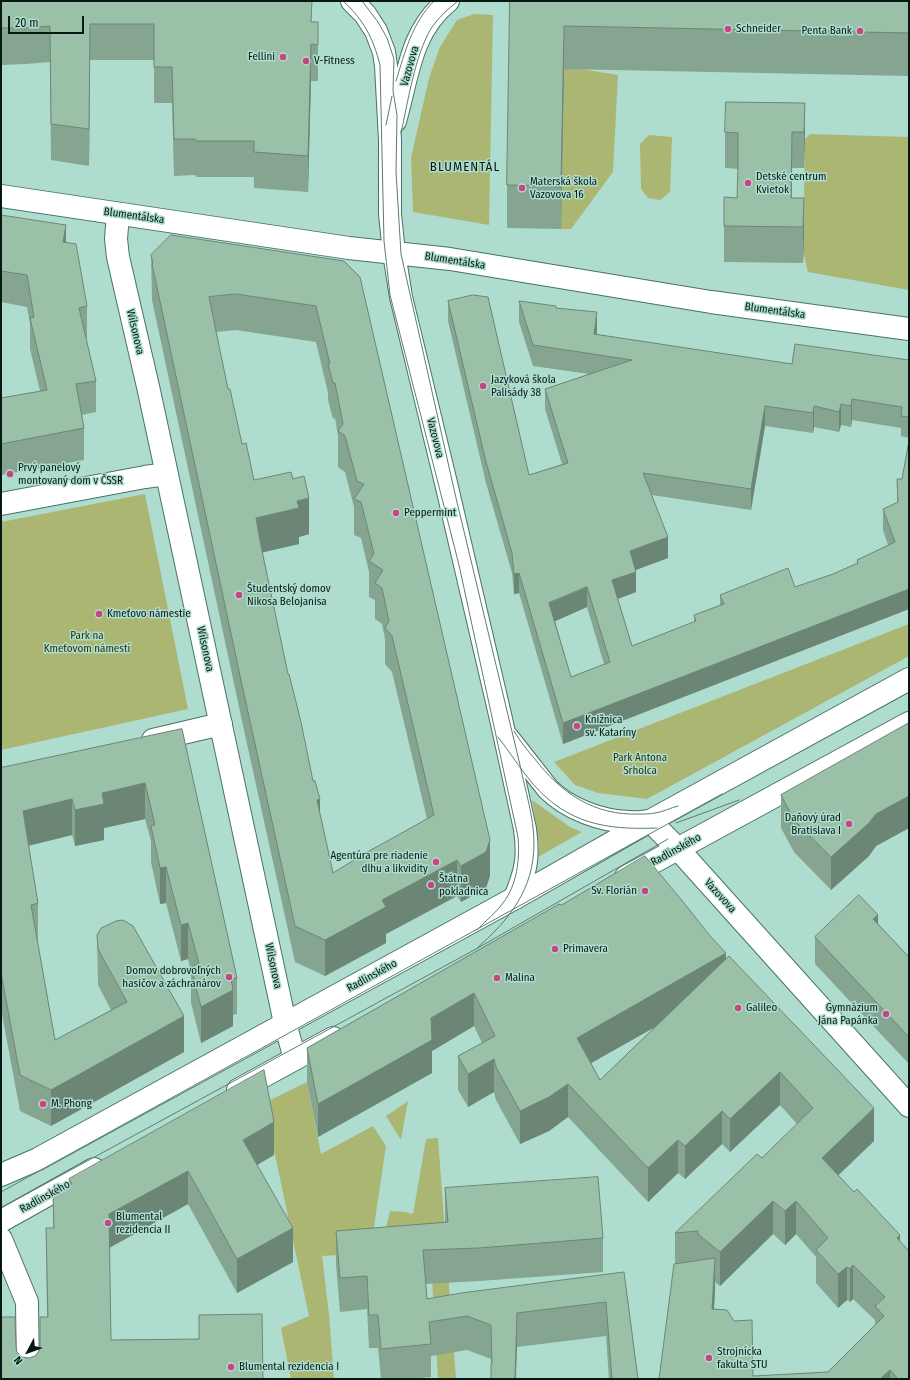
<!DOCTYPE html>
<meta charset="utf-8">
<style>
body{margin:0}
#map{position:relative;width:910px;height:1380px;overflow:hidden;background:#aeddd0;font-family:"Fira Sans Condensed",sans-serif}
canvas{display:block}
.frame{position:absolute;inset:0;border:2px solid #071915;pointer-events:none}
.north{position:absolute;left:8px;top:1332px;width:40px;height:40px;-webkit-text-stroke:3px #aeddd0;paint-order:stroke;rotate:229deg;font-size:11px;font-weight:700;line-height:16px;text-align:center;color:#071915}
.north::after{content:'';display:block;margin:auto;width:14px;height:18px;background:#071915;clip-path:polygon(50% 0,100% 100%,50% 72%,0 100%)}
.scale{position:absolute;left:8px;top:16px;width:76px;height:18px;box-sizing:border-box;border:2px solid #071915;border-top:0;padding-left:5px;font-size:12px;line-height:14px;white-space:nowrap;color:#071915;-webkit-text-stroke:3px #aeddd0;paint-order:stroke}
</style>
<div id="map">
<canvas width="910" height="1380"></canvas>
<div class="frame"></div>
<div class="north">N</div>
<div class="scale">20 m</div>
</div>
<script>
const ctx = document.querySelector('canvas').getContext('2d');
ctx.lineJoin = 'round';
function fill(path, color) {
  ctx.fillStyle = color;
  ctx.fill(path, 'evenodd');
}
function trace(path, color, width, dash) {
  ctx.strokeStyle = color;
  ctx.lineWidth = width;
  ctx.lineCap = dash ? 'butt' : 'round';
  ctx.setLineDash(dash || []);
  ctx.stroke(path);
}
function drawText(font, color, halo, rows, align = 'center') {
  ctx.font = font + ' "Fira Sans Condensed",sans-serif';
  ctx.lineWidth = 3;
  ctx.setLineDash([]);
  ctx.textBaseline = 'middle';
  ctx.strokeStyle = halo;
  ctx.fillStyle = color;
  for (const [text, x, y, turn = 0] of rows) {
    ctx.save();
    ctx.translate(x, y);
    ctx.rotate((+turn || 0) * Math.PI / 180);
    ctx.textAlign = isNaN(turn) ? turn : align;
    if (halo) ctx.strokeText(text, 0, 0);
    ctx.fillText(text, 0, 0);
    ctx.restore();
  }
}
fill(new Path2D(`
 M 474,14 L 493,15 L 489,225 L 413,212 L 411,158 L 429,78 L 440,47 L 457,20 Z
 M 564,66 L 618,75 L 613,172 L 571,229 L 561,229 Z
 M 810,134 L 909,137 L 909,290 L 808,272 L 803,251 L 805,139 Z
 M 649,135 L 672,137 L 670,192 L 660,200 L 648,198 L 641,189 L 640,144 Z
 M 145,494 L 188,709 L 1,750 L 1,522 Z
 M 909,624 L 909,656 L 647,799 L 598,793 L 575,785 L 554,762 Z
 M 532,800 L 570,827 L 582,832 L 538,857 L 539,844 Z
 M 307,1082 L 321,1154 L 373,1126 L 386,1146 L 370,1253 L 322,1256 L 329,1314 L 334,1379 L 291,1379 L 281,1328 L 309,1316 L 264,1103 Z
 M 408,1101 L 401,1140 L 386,1116 Z
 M 438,1138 L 456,1379 L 438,1379 L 430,1246 L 381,1249 L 390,1211 L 405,1212 L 413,1214 L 426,1139 Z`), '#abb673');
const minor = new Path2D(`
 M 352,1 L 365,14 L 376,31 L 384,52 L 386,66 L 390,140 L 390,214 L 394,253 L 401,297 L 446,483 L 501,719 L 525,829 C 529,858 526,871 515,898
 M 395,121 C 408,77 410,31 448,1
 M 1,196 L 349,248 L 450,259 L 711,302 L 909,329
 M 118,214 L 116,239 L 118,257 L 149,391 L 285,1023 L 295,1059
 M 1,504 L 145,477 L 166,474
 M 508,738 L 548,789 C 568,809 601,821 629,822 C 636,823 643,822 650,821 L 909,679
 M 153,740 L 221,724
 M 626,877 L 909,723
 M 238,1090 L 333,1038
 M 1,1221 L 94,1169
 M 1,1239 L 27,1302 L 28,1379`);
const secondary = new Path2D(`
 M 1,1175 L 38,1159 L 515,898 L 650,821 L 678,849 L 909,1106`);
trace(minor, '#477368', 24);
trace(secondary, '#477368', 24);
trace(minor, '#fff', 22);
trace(secondary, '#fff', 22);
trace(new Path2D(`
 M 343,1 C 364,20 373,38 380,65 L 384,241 L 390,295 L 459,565 L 518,837 C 520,859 517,885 503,903 C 496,913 485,921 477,930
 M 362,1 L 378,22 L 387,38 L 394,59 L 393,91 L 397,115 L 396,172 L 401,254 L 456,498 L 520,765 C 525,790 534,817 534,843 C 534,890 509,920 476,949
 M 396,81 C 405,52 412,23 434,1
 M 386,125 L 392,96
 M 401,133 C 408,102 415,54 432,27 C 439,17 448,9 458,1
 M 514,731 C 520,741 527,750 534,758 C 561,793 594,816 640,814 C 645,814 650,814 655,813 C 663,812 670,808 678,806
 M 498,737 C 510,752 520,769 533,784 C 568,824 606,830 657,828
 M 676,823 L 739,800
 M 1,1192 L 722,794
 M 1,1208 L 476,949 L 668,839`), '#5c7c74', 1);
fill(new Path2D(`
 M 1,1 L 318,22 L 318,81 L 311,81 L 308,192 L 254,188 L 254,177 L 196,177 L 195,175 L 174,176 L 172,103 L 154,103 L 154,60 L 90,60 L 89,166 L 51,160 L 50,62 L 26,64 L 1,65 Z
 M 510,1 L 909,1 L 909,76 L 564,69 L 561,229 L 507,228 L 507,185 Z
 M 805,103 L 804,168 L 792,168 L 792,198 L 804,198 L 804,234 L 803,263 L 724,262 L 724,226 L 737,198 L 738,169 L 725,168 L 725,132 Z
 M 1,215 L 66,242 L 87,306 L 87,338 L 86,338 L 96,381 L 96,412 L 82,415 L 84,428 L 84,460 L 1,475 L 1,398 L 40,391 L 30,349 L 30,324 L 27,307 L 1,302 Z
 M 151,255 L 344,261 L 490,876 L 486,888 L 461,902 L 457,896 L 401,926 L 386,934 L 386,943 L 325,976 L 295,962 L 242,721 L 152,300 ZM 236,330 L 316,342 L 328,393 L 328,400 L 333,419 L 335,418 L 338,436 L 338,467 L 345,472 L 354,507 L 354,535 L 361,538 L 369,572 L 369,597 L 375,600 L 375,619 L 382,624 L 385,639 L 385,664 L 392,672 L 427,819 L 333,873 L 288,674 L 262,552 L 299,544 L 299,537 L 309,534 L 293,479 L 254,480 L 242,444 L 228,389 L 216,332 Z
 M 448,301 L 529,475 L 562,464 L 545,409 L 545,389 L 589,374 L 533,366 L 519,322 L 519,301 L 556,308 L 597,333 L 597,335 L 792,364 L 909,360 L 909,438 L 901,436 L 901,428 L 852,420 L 851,427 L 841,425 L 839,432 L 814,427 L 813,433 L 765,426 L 751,510 L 652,495 L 668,558 L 636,570 L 636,592 L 618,599 L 632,646 L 694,622 L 694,615 L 720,605 L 720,595 L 795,587 L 833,574 L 857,563 L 857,560 L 888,545 L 883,530 L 883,509 L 897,503 L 897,479 L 902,479 L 909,441 L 909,609 L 563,744 L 519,593 L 514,594 L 512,573 L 486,483 L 448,321 ZM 587,607 L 604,664 L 571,677 L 555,621 Z
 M 909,723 L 909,828 L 876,846 L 869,856 L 831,890 L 794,852 L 781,828 L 781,795 Z
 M 182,729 L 237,978 L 237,1014 L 233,1015 L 233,1026 L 201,1043 L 191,1003 L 191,972 L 188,959 L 181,961 L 166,903 L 160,904 L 151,862 L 151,841 L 145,819 L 104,828 L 104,840 L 75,846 L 72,835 L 28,846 L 38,903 L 38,939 L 37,940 L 55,1040 L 111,1010 L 98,985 L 97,935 L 184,1052 L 51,1126 L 20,1111 L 1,1009 L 1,768 Z
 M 559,904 L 726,958 L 874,1141 L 838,1175 L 900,1241 L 909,1379 L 659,1379 L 675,1263 L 675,1233 L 762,1158 L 797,1124 L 780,1105 L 730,1152 L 722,1144 L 685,1179 L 678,1173 L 648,1202 L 568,1117 L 549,1131 L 520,1144 L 496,1100 L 494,1092 L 468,1107 L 458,1090 L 458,1056 L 482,1043 L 474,1026 L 432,1051 L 432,1073 L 318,1137 L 307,1082 L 307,1048 ZM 655,1027 L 600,1080 L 591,1063 ZM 773,1234 L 785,1245 L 796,1234 L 816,1257 L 816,1283 L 838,1308 L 847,1300 L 850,1302 L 853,1299 L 875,1320 L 875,1326 L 828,1372 L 753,1376 L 714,1309 L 715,1282 L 720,1286 Z
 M 878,924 L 909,957 L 909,1064 L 815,964 L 815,937 Z
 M 274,1155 L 257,1165 L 293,1262 L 237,1293 L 188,1204 L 109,1248 L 111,1340 L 199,1339 L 199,1315 L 263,1379 L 1,1379 L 16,1346 L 17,1352 L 22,1357 L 29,1358 L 35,1356 L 39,1351 L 40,1347 L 40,1317 L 47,1317 L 46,1228 L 53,1228 L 53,1195 L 69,1186 L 69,1179 Z
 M 445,1188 L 603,1238 L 603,1272 L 479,1281 L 426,1284 L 427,1299 L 624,1272 L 638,1379 L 609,1379 L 606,1336 L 517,1347 L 491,1379 L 491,1359 L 467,1350 L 431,1356 L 431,1377 L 412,1379 L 381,1379 L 378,1348 L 369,1348 L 367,1309 L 340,1312 L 336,1264 L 336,1231 L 445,1222 Z`), '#85a590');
fill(new Path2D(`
 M 90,24 L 90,60 L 89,166 L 89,129 Z
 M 564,26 L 564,69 L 561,229 L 561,186 Z
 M 311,44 L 311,81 L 308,192 L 308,156 Z
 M 805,103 L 805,139 L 804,168 L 804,132 Z
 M 792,132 L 792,168 L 791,227 L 791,198 Z
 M 804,198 L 804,234 L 803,263 L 803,227 Z
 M 66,225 L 66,256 L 63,242 Z
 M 597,312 L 597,333 L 594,355 L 594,334 Z
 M 852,399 L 852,420 L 851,427 L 851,406 Z
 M 841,404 L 841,425 L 839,432 L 839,412 Z
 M 765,406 L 765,426 L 751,510 L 751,489 Z
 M 814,406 L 814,427 L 813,433 L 813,413 Z
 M 309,498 L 309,534 L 299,537 L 299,544 L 256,554 L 256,518 L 297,501 Z
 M 668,537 L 668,558 L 630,572 L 630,551 Z
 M 636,572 L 636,592 L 612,601 L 612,580 Z
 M 519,573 L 519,593 L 514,594 L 514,574 Z
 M 587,587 L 587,607 L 549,624 L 549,603 Z
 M 909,589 L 909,609 L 563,744 L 563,723 Z
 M 145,783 L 145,819 L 104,828 L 104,840 L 75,846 L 75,810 L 102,793 Z
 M 909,796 L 909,828 L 876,846 L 869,856 L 831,890 L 831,857 L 876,814 Z
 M 72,799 L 72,835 L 23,847 L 23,811 Z
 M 320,799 L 320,835 L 317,800 Z
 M 490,840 L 490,876 L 486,888 L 461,902 L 461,866 Z
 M 457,860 L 457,896 L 386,934 L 386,943 L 325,976 L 325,940 L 382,900 Z
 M 166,867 L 166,903 L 160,904 L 160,868 Z
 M 878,915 L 878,941 L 873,919 Z
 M 188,923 L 188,959 L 181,961 L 181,925 Z
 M 726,953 L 726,987 L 577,1071 L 577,1038 Z
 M 233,990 L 233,1026 L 201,1043 L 201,1007 Z
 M 474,993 L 474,1026 L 432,1051 L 432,1073 L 318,1137 L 318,1104 L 431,1018 Z
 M 184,1016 L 184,1052 L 51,1126 L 51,1090 Z
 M 494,1059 L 494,1092 L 468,1107 L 468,1074 Z
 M 780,1072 L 780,1105 L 730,1152 L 730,1119 Z
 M 568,1084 L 568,1117 L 549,1131 L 520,1144 L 520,1111 Z
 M 874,1108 L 874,1141 L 822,1191 L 822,1158 Z
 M 722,1111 L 722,1144 L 685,1179 L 685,1146 Z
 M 274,1122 L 274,1155 L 243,1173 L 243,1140 Z
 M 678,1140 L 678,1173 L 648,1202 L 648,1168 Z
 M 188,1171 L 188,1204 L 109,1248 L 109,1214 Z
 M 773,1201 L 773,1234 L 720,1286 L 720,1252 Z
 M 796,1201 L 796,1234 L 785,1245 L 785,1211 Z
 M 293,1228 L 293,1262 L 237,1293 L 237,1259 Z
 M 900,1235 L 900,1269 L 897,1238 Z
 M 715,1258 L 715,1291 L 712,1342 L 712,1309 Z
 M 853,1265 L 853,1299 L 850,1302 L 850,1269 Z
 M 847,1267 L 847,1300 L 838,1308 L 838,1274 Z
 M 517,1313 L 517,1347 L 516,1379 L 515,1379 Z
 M 890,1370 L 890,1379 L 880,1379 Z`), '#6c8676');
const building = new Path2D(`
 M 1,1 L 312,1 L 311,22 L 318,22 L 318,45 L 311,44 L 308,156 L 254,152 L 254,141 L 196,141 L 195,139 L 174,139 L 172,67 L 154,67 L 154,24 L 90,24 L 89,129 L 51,124 L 50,26 L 26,28 L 1,28 Z
 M 510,1 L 909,1 L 909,33 L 564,26 L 561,186 L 507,185 Z
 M 726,102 L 805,103 L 804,132 L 792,132 L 791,198 L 804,198 L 803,227 L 724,226 L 724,197 L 737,198 L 738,166 L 738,133 L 725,132 Z
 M 1,215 L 66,225 L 63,242 L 76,244 L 87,306 L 79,308 L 96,381 L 76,384 L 84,428 L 1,444 L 1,398 L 47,390 L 30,318 L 34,317 L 27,275 L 1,271 Z
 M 171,235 L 344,261 L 360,277 L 490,840 L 486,852 L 461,866 L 457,860 L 401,890 L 382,900 L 386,907 L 325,940 L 295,926 L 242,685 L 152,264 L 153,263 L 151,255 ZM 236,294 L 316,306 L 330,364 L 328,364 L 333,383 L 335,383 L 343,424 L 338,431 L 345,436 L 357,481 L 364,484 L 354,499 L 361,502 L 374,554 L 369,561 L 383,570 L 375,583 L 382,588 L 389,621 L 385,628 L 392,636 L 434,815 L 362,855 L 333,873 L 317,800 L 320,799 L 315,781 L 313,781 L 301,722 L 289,674 L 288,674 L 261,546 L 256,518 L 299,508 L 297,501 L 309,498 L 304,476 L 293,479 L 291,472 L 254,480 L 246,443 L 242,444 L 230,389 L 228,389 L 209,297 Z
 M 473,295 L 488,297 L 529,475 L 568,463 L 545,389 L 632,360 L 533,345 L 519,301 L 556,306 L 556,308 L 597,312 L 594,334 L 792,364 L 795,344 L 909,360 L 909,417 L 901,416 L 902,407 L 852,399 L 851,406 L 841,404 L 839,412 L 814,406 L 813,413 L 765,406 L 751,489 L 643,473 L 668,537 L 630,551 L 636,572 L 612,580 L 632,646 L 696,621 L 694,615 L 724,604 L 720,595 L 788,568 L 795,587 L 833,574 L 858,563 L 857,560 L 895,542 L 883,509 L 898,502 L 897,479 L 902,479 L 909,441 L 909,589 L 563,723 L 519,573 L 514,574 L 512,553 L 486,462 L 448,301 ZM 587,587 L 610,662 L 571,677 L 549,603 Z
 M 909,723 L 909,796 L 876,814 L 869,823 L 831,857 L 794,820 L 781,795 Z
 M 182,729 L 237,978 L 231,979 L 233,990 L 201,1007 L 191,967 L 199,963 L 188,923 L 181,925 L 166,867 L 160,868 L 151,826 L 155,825 L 145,783 L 102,793 L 104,804 L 75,810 L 72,799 L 23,811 L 38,903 L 31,905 L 55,1040 L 127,1002 L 98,949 L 97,935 L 101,928 L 116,921 L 123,920 L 133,926 L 184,1016 L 51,1090 L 20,1075 L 1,973 L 1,768 Z
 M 645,856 L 684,903 L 711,937 L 726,953 L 577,1038 L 600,1080 L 729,956 L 874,1108 L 822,1158 L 854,1192 L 857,1189 L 900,1235 L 897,1238 L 909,1251 L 909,1379 L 898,1379 L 890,1370 L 880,1379 L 659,1379 L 674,1264 L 715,1258 L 712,1309 L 727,1310 L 734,1321 L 752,1320 L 753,1376 L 828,1372 L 884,1316 L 875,1306 L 885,1297 L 853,1265 L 850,1269 L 847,1267 L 838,1274 L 816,1250 L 828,1238 L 796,1201 L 785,1211 L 773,1201 L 720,1252 L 698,1234 L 698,1231 L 675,1233 L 757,1154 L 762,1158 L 813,1108 L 780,1072 L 730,1119 L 722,1111 L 685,1146 L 678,1140 L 648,1168 L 568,1084 L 549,1097 L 520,1111 L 496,1067 L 494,1059 L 468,1074 L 458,1056 L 495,1036 L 474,993 L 431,1018 L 432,1040 L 318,1104 L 307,1048 L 559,904 L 561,905 Z
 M 859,895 L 878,915 L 873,919 L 909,957 L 909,1037 L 815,937 Z
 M 264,1070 L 274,1122 L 243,1140 L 293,1228 L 237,1259 L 188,1171 L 109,1214 L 111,1340 L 199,1339 L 199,1315 L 262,1314 L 263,1379 L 1,1379 L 1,1317 L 15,1317 L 16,1346 L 17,1352 L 22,1357 L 29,1358 L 35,1356 L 39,1351 L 40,1346 L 40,1317 L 48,1317 L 46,1228 L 54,1228 L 53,1195 L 72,1184 L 69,1179 Z
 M 598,1177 L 603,1238 L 479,1248 L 423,1250 L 427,1299 L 461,1293 L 624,1272 L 638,1379 L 612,1379 L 606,1302 L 517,1313 L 515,1379 L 491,1379 L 491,1363 L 492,1363 L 491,1325 L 467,1316 L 429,1322 L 431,1344 L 381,1349 L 378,1315 L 369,1315 L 367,1276 L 340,1278 L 336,1231 L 448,1222 L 445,1188 Z`);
fill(building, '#9bc0a8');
trace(building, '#6c8676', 1);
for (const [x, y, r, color] of [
 [728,29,4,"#cb4381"],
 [860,31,4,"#cb4381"],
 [283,57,4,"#cb4381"],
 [306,61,4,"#cb4381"],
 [748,183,4,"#cb4381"],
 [522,188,4,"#cb4381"],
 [483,386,4,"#cb4381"],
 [10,474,4,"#cb4381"],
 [396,513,4,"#cb4381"],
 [239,595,4,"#cb4381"],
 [99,614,4,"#cb4381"],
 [577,726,4,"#cb4381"],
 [849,824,4,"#cb4381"],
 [436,862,4,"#cb4381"],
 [431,885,4,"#cb4381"],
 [645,891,4,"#cb4381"],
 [555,949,4,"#cb4381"],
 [229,977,4,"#cb4381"],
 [497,978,4,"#cb4381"],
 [738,1008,4,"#cb4381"],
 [886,1014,4,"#cb4381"],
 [43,1104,4,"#cb4381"],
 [108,1223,4,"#cb4381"],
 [709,1358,4,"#cb4381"],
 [231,1367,4,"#cb4381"]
]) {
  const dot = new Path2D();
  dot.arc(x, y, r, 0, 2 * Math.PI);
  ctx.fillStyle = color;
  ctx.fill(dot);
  trace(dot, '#aeddd0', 1.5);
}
drawText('11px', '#071915', '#aeddd0', [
 ["Schneider",736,29],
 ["Penta Bank",852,31,"right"],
 ["Fellini",275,57,"right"],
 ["V-Fitness",314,61],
 ["Detské centrum",756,177],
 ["Kvietok",756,190],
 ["Materská škola",530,182],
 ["Vazovova 16",530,195],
 ["Jazyková škola",491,380],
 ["Palisády 38",491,393],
 ["Prvý panelový",18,468],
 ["montovaný dom v ČSSR",18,481],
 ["Peppermint",404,513],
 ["Študentský domov",247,589],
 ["Nikosa Belojanisa",247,602],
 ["Kmeťovo námestie",107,614],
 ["Knižnica",585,720],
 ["sv. Kataríny",585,733],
 ["Daňový úrad",841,818,"right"],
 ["Bratislava I",841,831,"right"],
 ["Agentúra pre riadenie",428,856,"right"],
 ["dlhu a likvidity",428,869,"right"],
 ["Štátna",439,879],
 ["pokladnica",439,892],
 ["Sv. Florián",637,891,"right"],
 ["Primavera",563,949],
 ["Domov dobrovoľných",221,971,"right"],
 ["hasičov a záchranárov",221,984,"right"],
 ["Malina",505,978],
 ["Galileo",746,1008],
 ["Gymnázium",878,1008,"right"],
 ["Jána Papánka",878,1021,"right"],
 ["M. Phong",51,1104],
 ["Blumental",116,1217],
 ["rezidencia II",116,1230],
 ["Strojnícka",717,1352],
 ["fakulta STU",717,1365],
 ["Blumental rezidencia I",239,1367]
], 'left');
drawText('11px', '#071915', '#aeddd0', [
 ["Vazovova",410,66,-74],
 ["Blumentálska",134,216,8],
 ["Blumentálska",455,261,9],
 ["Blumentálska",775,311,8],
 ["Wilsonova",135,332,77],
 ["Vazovova",435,438,76],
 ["Wilsonova",205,649,78],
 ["Radlinského",676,850,-29],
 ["Vazovova",720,896,48],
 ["Wilsonova",273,966,78],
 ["Radlinského",372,976,-29],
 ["Radlinského",45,1197,-29]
]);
drawText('11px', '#2f3407', '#aeddd0', [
 ["Park na",87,636],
 ["Kmeťovom námestí",87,649],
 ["Park Antona",640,758],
 ["Srholca",640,771]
]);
ctx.letterSpacing = '1px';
drawText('13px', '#071915', '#aeddd0', [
 ["BLUMENTÁL",465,167]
]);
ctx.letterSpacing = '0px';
</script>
